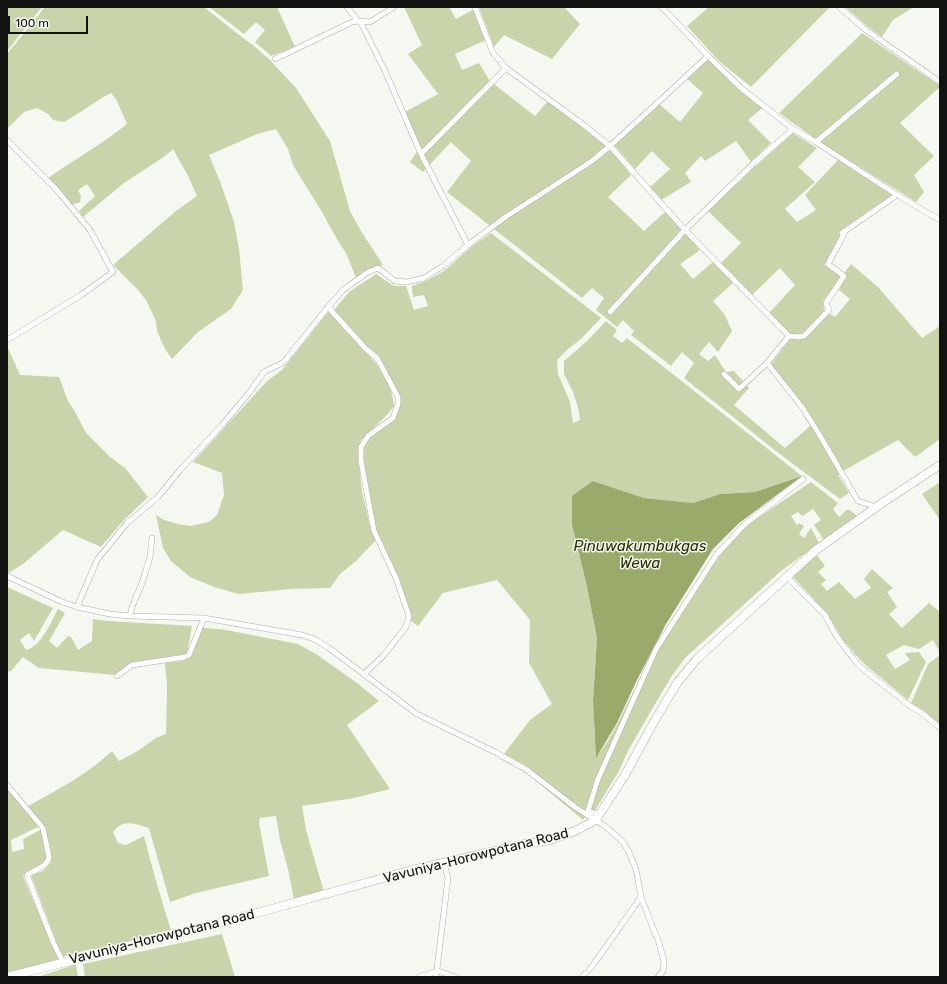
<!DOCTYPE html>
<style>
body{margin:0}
#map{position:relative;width:947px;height:984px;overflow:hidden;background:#f5f8f0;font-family:Rubik,sans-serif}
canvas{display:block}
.frame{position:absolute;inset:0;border:8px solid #121311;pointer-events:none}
.scale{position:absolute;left:8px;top:16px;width:80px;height:18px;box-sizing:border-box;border:2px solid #121311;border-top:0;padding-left:5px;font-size:12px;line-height:14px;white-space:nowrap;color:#121311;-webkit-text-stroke:3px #f5f8f0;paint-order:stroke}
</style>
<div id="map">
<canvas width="947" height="984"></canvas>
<div class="frame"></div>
<div class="scale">100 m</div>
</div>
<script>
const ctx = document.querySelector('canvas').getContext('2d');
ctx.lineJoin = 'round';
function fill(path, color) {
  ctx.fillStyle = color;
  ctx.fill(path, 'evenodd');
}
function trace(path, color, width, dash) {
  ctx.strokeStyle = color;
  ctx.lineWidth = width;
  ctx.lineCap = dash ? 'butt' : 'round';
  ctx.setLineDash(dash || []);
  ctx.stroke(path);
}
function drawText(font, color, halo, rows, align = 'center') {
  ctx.font = font + ' Rubik,sans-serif';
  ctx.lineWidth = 3;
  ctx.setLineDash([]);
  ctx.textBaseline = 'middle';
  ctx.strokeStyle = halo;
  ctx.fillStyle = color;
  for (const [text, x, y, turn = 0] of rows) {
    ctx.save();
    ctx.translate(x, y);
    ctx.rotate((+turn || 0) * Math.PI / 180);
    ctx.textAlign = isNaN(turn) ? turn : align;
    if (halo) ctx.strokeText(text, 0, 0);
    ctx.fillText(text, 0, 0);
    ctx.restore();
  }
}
fill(new Path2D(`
 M 7,7 L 42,7 L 7,51 Z
 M 45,7 L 204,7 L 243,38 L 254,46 L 269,59 L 296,88 L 330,141 L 350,211 L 361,231 L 383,265 L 371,269 L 356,278 L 347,255 L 334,234 L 322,212 L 293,165 L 288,149 L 276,129 L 257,134 L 209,155 L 221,184 L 234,222 L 239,249 L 243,290 L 231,309 L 198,332 L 172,359 L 165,349 L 157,331 L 156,321 L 146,300 L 137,289 L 113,265 L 176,211 L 197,196 L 188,176 L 173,149 L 165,156 L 124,183 L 83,217 L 79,211 L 95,196 L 87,184 L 78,190 L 81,196 L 80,202 L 71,205 L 48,178 C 74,160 102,144 127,124 L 116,99 L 111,93 L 100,99 L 82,111 L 64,122 L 53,120 L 48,114 L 37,108 L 24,112 L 7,129 L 7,54 Z
 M 209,7 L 277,7 L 295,47 L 271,56 L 255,42 L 265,30 L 256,22 L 244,34 Z
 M 404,7 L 449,7 L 456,19 L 474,9 L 486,40 L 455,54 L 462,70 L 479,63 L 490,81 L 535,116 L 548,101 L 607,146 L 611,150 L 631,175 L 608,197 L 644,231 L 665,212 L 682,229 L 700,250 L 680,264 L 693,279 L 714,261 L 733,283 L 713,301 L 725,315 L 732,331 L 718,352 L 709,342 L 699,354 L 708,361 L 715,355 L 726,372 L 734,371 L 749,388 L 734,405 L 785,448 L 810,426 L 799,407 L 768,368 L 792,337 L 770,312 L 795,285 L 780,268 L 752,295 L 721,263 L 741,243 L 708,211 L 757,165 L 793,133 L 817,148 L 798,167 L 815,182 L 785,209 L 797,222 L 816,210 L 805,195 L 838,160 L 892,195 L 838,232 L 842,235 L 824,265 L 841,277 L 823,301 L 824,310 L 835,317 L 850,299 L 839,290 L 846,275 L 844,273 L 851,264 L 878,287 L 922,338 L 940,326 L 940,439 L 915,457 L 898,440 L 843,471 L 838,475 L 849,493 L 840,499 L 781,455 L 684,378 L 694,363 L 682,352 L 671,366 L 631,335 L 634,331 L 623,320 L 617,327 L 596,310 L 604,298 L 592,288 L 582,298 L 447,192 L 471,161 L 451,142 L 423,172 L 410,162 L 416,153 L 420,148 L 405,112 L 438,94 L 408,54 L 422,45 Z
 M 479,7 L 564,7 L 580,24 L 552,59 L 504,35 L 494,47 Z
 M 709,7 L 830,7 L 751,87 L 719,61 L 687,26 Z
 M 845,7 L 914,7 L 893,20 L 882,37 L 867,26 Z
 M 862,33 L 940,86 L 940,87 L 900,123 L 934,156 L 914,175 L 924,192 L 916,202 L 820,142 L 779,113 Z
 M 708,58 L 739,90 L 762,108 L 748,120 L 771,143 L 751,162 L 736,141 L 705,161 L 701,156 L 685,173 L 691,182 L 661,200 L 650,187 L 670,169 L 652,151 L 635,169 L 614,145 L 659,104 L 680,122 L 703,93 L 687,79 Z
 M 491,233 L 601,318 L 581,339 L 568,349 L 557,360 L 558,374 L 570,402 L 573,423 L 580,420 L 578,407 L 573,392 L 564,374 L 564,361 L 586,342 L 606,321 L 617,330 L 613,336 L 622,343 L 627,338 L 802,476 L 755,492 L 720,494 L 693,503 L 644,498 L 593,481 L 586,582 L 597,638 L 593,701 L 596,757 C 615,735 624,708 638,683 L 637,688 L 603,764 L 588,813 L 583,820 L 528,774 L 500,759 L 530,720 L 552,704 L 529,663 L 530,620 L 497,580 L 443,593 L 418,626 L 411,621 L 405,597 L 385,549 L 375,531 L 363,460 L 364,448 L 368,439 L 389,423 L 400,397 L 381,359 L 368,348 L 334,310 L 349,292 L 376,274 L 394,286 L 406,286 L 414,310 L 428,306 L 424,295 L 413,297 L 412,286 L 426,281 L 444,271 L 470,248 Z
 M 329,311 C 351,342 391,365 394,406 L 387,415 L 361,440 L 358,457 L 362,491 L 371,531 L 376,540 L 356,561 L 340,574 L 330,588 L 291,589 L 239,594 L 214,587 L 190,577 L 171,561 L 163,548 L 156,515 L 164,520 L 178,524 L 190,526 L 209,522 L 217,515 L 224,495 L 222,473 L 193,462 L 267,381 L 282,370 Z
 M 7,346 L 20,375 L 59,377 L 68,401 L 74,410 L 86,433 L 110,457 L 125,468 L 148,497 L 121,523 L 101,547 L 63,530 L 23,564 L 7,574 Z
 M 811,482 L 838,503 L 833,509 L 839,517 L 848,509 L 859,517 L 824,540 L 814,525 L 821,520 L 813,509 L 804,515 L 802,516 L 798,512 L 791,516 L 797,525 L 799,523 L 804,526 L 799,534 L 804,538 L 811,528 L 819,543 L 781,571 L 685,658 L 671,677 L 651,711 L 628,751 L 619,771 L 594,812 L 590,810 L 600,779 L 658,650 L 719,556 L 744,527 Z
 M 940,482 L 940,520 L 922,494 Z
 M 817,555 L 825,566 L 818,572 L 826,580 L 821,584 L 827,591 L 839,582 L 855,599 L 871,588 L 864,579 L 872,569 L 893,588 L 887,592 L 897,607 L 889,614 L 902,628 L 929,603 L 940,612 L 940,652 L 933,640 L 919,649 L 904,645 L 886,655 L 895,669 L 910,660 L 905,653 L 919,652 L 926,662 L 908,700 L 862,662 L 843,640 L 827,613 L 792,576 Z
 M 7,587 L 53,608 L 34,641 L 29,633 L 20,640 L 26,650 C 41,647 51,622 58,609 L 65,613 L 49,641 L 57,648 L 68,636 L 71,637 L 78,650 L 92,641 L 93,619 L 108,621 L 192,626 L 187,654 L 132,663 L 115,675 L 39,668 L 23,657 L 10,672 L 7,670 Z
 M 198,627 L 226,630 L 298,644 L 316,654 L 357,683 L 379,701 L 347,725 L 390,789 L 354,798 L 302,806 L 306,830 L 324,892 L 294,900 L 288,869 L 280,840 L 276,816 L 260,818 L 259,823 L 269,876 L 196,893 L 170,902 L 149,828 C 134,824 124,818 113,832 L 118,843 L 126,845 L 144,836 C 152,868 161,899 171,930 L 148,935 L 116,946 L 87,950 L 62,957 L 31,875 L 43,871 L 51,863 C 53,839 42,824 28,806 C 57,790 88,774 112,751 L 119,761 L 136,752 L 156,738 L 166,734 L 167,685 L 165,663 L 182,661 L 191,655 Z
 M 940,655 L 940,725 L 924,711 L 911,703 L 928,664 Z
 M 7,789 L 40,826 L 11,840 L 12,852 L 24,849 L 23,839 L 42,829 L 47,857 L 43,864 L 23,876 L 59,961 L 7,974 Z
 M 222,934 L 235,977 L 85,977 L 83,964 Z
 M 76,964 L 78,977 L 38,977 Z`), '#c9d4ab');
fill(new Path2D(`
 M 802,476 L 738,524 L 713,549 L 666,624 L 636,682 L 617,723 L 596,758 L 593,701 L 597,638 L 586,582 L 572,524 L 572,496 L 593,481 L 644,498 L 693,503 L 720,494 L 755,492 Z`), '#9aaa6b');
const minor = new Path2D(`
 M 347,7 L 358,21 L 370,22 L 394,7
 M 475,7 L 493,53 L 506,68 L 585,126 L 610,146 L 685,230 L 789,336 L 767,363 L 802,407 L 819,434 L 858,501 L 876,507
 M 662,7 L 708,56 L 741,88 L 793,129 L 816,142 L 897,195 L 940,220
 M 839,7 L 866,30 L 940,82
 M 360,21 L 385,71 L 421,154 L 468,245
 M 275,59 L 352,22 L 358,21
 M 7,140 L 56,189 L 90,230 L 113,272 L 81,295 L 7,340
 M 816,142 L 897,74
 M 421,154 L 506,68
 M 328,307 L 366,349 L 377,358 L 398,397 L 398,404 L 393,418 L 368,436 L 361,447 L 361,461 L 374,531 L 396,578 L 409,616 L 406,627 L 384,655 L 364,674
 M 610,312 L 685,230 L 754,163 L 793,129
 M 789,336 L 799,337 L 804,336 L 829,310 L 826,303 L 844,276 L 828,264 L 844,234 L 842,233 L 897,195
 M 724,374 L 739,389 L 767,363
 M 7,576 L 60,601 L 77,607 L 110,614 L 130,616 L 204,618 L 302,635 L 314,639 L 329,648 L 417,714 L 497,753 L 527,770 L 575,807 L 606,827 L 622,841 L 628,850 L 636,869 L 641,897 L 659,943 L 664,961 L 663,971 L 658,977
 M 787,577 L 825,615 L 837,637 L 858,665 L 910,706 L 922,713 L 940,728
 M 77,607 L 97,560 L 127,523 L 158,497 L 180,470 L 223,424 L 249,393 L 264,372 L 284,362 L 328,307 L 343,290 L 368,272 L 378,268 L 395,281 L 407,282 L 424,278 L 443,266 L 468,245 L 504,218 L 592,161 L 610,146 L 666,95 L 708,56
 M 130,616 L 132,607 L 142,583 L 150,557 L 152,538
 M 117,676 L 132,665 L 185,657 L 189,655 L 204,618
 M 7,785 L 43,828 L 49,858 L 45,865 L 27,875 L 53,942 L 63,962
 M 599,815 L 588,811 L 598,779 L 656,649 L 717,554 L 744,525 L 803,479
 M 419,977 L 438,971 L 456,977
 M 436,977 L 448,878 L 444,863
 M 582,977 L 591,968 L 641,897`);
const trunk = new Path2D(`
 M 7,977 L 261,912 L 412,870 L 525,844 L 550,840 L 575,831 L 596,820 L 599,815 L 625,775 L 651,727 L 677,683 L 697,659 L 816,550 L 882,503 L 940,465`);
trace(minor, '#aeb0a9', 6);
trace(trunk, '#aeb0a9', 9);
trace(minor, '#fff', 5);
trace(trunk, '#fff', 8);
drawText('14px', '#121311', '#f5f8f0', [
 ["Vavuniya-Horowpotana Road",476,856,-14],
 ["Vavuniya-Horowpotana Road",162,937,-14]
]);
drawText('italic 15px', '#273000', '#f5f8f0', [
 ["Pinuwakumbukgas",640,547],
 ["Wewa",640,564]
]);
</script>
